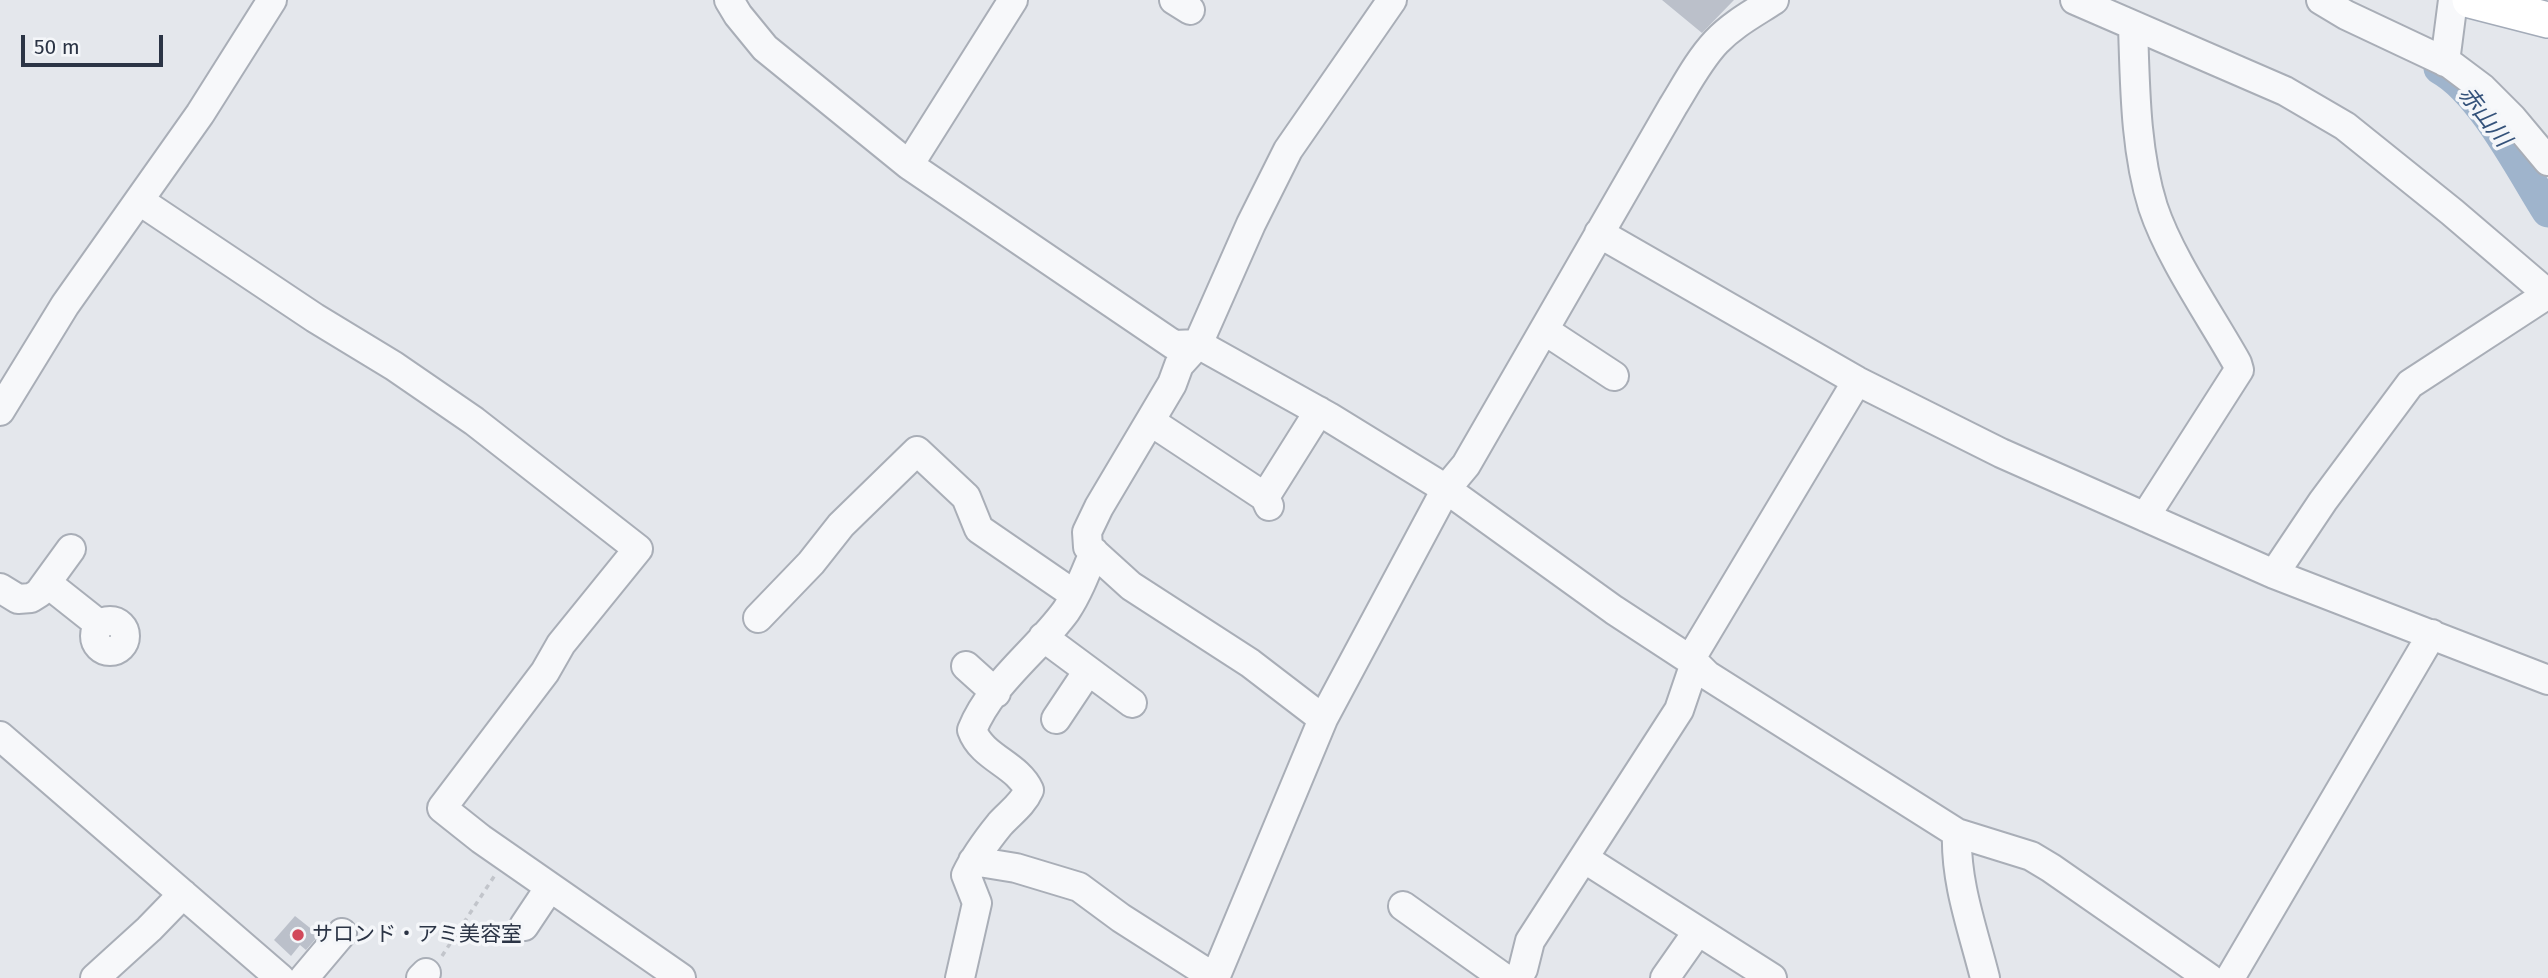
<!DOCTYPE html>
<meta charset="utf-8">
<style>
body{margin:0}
#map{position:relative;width:2548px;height:978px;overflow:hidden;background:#e4e7ec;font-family:"Fira Sans",sans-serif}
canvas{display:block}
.scale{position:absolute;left:21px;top:35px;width:142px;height:32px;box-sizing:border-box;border:4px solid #2b3445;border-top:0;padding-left:9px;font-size:21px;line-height:24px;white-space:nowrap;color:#2b3445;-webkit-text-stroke:5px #f4f6f9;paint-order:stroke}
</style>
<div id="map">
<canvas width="2548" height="978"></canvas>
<div class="scale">50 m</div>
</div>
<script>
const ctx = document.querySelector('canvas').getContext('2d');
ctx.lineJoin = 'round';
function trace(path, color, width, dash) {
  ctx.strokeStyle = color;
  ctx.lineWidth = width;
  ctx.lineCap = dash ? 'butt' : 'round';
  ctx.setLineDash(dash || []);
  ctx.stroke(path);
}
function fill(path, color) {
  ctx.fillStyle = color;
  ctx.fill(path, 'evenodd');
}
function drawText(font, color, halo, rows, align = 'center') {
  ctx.font = font + ' "Fira Sans","Noto Sans JP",sans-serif';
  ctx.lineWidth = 7;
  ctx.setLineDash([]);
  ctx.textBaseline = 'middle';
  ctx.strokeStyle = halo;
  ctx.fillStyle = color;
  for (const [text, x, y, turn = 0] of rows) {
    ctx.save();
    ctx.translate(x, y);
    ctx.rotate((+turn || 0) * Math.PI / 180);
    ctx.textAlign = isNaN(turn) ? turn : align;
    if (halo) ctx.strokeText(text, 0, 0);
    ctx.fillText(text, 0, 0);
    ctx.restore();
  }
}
trace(new Path2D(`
 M 2440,68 C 2482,91 2522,170 2548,211`), '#9fb4cc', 33);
fill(new Path2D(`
 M 1662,0 L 1734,0 L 1702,33 Z
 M 295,916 L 319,935 L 306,950 L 300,945 L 291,956 L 274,940 Z`), '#bbc0ca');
const minor = new Path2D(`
 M 729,0 L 738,15 L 765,48 L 909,165 L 1174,345 L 1198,344 L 1329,417 L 1446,489 L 1614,610 L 1695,663 L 1707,675 L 1957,833 L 2031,856 L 2051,868 L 2209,978
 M 1174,0 L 1190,10
 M 2075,0 L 2285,91 L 2345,126 L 2452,212 L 2548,294 L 2410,384 L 2323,501 L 2274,574
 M 2321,0 L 2346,15 L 2450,64 L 2482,88 L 2512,118 L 2548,161
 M 2133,26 C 2135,85 2135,150 2153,207 C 2170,258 2210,315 2237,363 L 2239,370 L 2145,517
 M 2445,62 L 2453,0
 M 909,165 L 1013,0
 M 140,201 L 315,318 L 394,366 L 474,421 L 638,549 L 561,644 L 545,672 L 442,808 L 481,839 L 681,978
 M 1599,233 L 1857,381 L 2001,453 L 2274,574 L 2548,680
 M 1544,330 L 1614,376
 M 0,411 L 65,305 L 200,114 L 272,0
 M 1150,421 L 1265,497
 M 1269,506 L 1265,497 L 1319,411
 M 47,583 L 100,625
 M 0,588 L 18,599 L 31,598 L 39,593 L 71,549
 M 758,618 L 811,563 L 841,525 L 917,451 L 966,497 L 979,529 L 1075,595
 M95 636a15 15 0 1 1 30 0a15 15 0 1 1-30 0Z
 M 1043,637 L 1132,703
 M 1690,660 L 1857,381
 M 966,666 L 996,693
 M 1056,719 L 1088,671
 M 1323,719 L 1250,663 L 1131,586 L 1088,547 L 1087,532 L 1099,507 L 1172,384 L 1179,365 L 1198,344 L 1251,224 L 1288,150 L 1392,0
 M 0,736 L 280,978
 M 1957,833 C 1955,882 1973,930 1985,978
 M 1585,859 L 1772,978
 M 973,861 L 1016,868 L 1079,887 L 1121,918 L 1215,978 L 1323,719 L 1446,489 L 1466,465 L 1673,106 C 1686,85 1699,60 1716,42 C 1733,24 1754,13 1774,0
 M 1403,906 L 1504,978
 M 524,926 L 550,887
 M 95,978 L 149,929 L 183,894
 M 304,978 L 342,933
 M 421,978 L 426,973
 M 960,978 L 977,903 L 966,875 C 975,856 987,840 1000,824 C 1010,813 1023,804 1029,790 C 1017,764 982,758 972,730 C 991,683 1037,651 1066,611 C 1078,593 1086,572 1094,552
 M 1518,978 L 1523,969 L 1530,941 L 1679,710 L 1695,663
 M 1665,978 L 1698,931
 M 2230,978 L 2432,634`);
const major = new Path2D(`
 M 2470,0 L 2548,20`);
trace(minor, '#a9aeb7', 32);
trace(major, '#a3abb8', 38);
trace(new Path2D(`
 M 442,956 L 495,875`), '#c2c5cb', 3.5, [5, 5]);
trace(minor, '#f7f8fa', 28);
trace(major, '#fff', 35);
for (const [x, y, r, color] of [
 [298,935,7,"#d1495b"]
]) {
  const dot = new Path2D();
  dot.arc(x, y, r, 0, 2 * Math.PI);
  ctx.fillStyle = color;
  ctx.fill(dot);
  trace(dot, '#f4f6f9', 2.5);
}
drawText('21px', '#2b3445', '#f4f6f9', [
 ["サロンド・アミ美容室",312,935]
], 'left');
drawText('italic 23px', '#34527a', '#f4f6f9', [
 ["赤山川",2484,117,52]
]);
</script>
